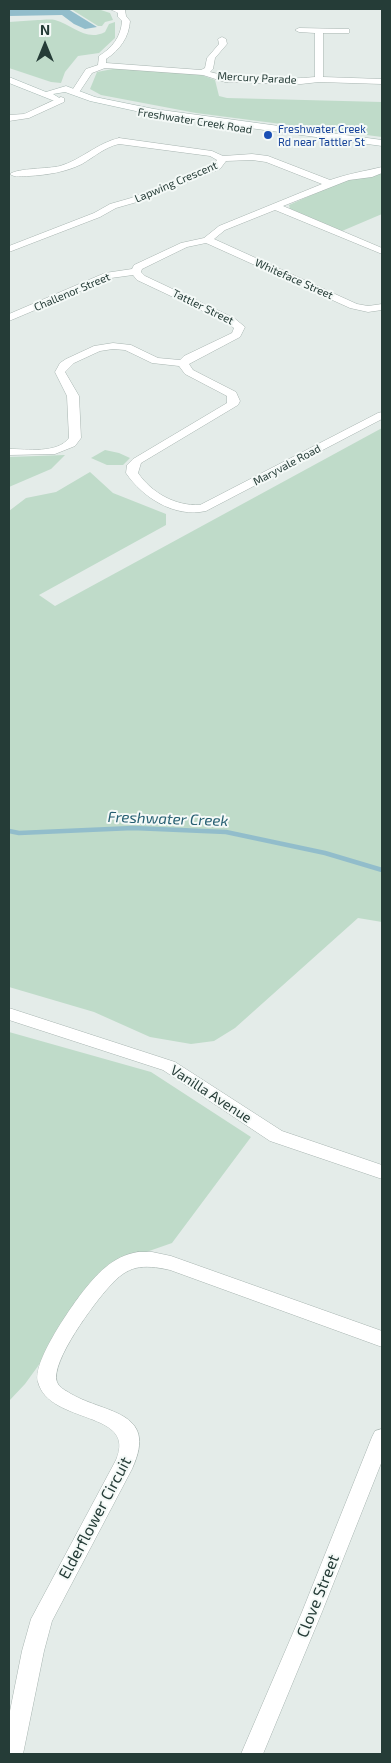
<!DOCTYPE html>
<style>
body{margin:0}
#map{position:relative;width:391px;height:1763px;overflow:hidden;background:#e4ece9;font-family:"Exo 2",sans-serif}
canvas{display:block}
.frame{position:absolute;inset:0;border:10px solid #253c37;pointer-events:none}
.north{position:absolute;left:20px;top:20px;width:50px;height:50px;-webkit-text-stroke:4px #f4f9f7;paint-order:stroke;rotate:0deg;font-size:14px;font-weight:700;line-height:20px;text-align:center;color:#253c37}
.north::after{content:'';display:block;margin:auto;width:18px;height:22px;background:#253c37;clip-path:polygon(50% 0,100% 100%,50% 72%,0 100%)}
</style>
<div id="map">
<canvas width="391" height="1763"></canvas>
<div class="frame"></div>
<div class="north">N</div>
</div>
<script>
const ctx = document.querySelector('canvas').getContext('2d');
ctx.lineJoin = 'round';
function fill(path, color) {
  ctx.fillStyle = color;
  ctx.fill(path, 'evenodd');
}
function trace(path, color, width, dash) {
  ctx.strokeStyle = color;
  ctx.lineWidth = width;
  ctx.lineCap = dash ? 'butt' : 'round';
  ctx.setLineDash(dash || []);
  ctx.stroke(path);
}
function drawText(font, color, halo, rows, align = 'center') {
  ctx.font = font + ' "Exo 2",sans-serif';
  ctx.lineWidth = 4;
  ctx.setLineDash([]);
  ctx.textBaseline = 'middle';
  ctx.strokeStyle = halo;
  ctx.fillStyle = color;
  for (const [text, x, y, turn = 0] of rows) {
    ctx.save();
    ctx.translate(x, y);
    ctx.rotate((+turn || 0) * Math.PI / 180);
    ctx.textAlign = isNaN(turn) ? turn : align;
    if (halo) ctx.strokeText(text, 0, 0);
    ctx.fillText(text, 0, 0);
    ctx.restore();
  }
}
fill(new Path2D(`
 M 71,9 L 98,9 L 110,13 L 113,20 L 105,22 L 102,26 L 98,26 Z
 M 38,20 C 43,20 50,19 55,20 C 73,25 86,42 105,32 L 109,24 L 115,22 L 115,38 L 99,53 L 78,56 L 65,72 L 61,83 L 51,82 L 9,68 L 9,22 Z
 M 118,68 L 199,74 L 215,80 L 219,96 L 227,98 L 382,102 L 382,137 L 196,113 L 101,95 L 90,89 L 97,72 Z
 M 382,173 L 382,214 L 342,231 L 290,209 L 289,205 L 354,176 Z
 M 382,428 L 382,922 L 358,918 L 235,1028 L 214,1041 L 191,1044 L 150,1037 L 94,1012 L 9,987 L 9,511 L 26,498 L 56,492 L 90,472 L 113,493 L 166,514 L 166,525 L 39,595 L 55,606 Z
 M 105,450 L 119,453 L 130,458 L 123,465 L 107,465 L 91,458 Z
 M 65,455 L 51,469 L 9,487 L 9,457 Z
 M 9,1032 L 151,1072 L 251,1137 L 172,1243 L 112,1264 L 25,1384 L 9,1401 Z`), '#bfdbc9');
fill(new Path2D(`
 M 9,9 L 68,9 L 97,27 L 85,29 L 74,24 L 62,15 L 9,16 Z`), '#92bdcb');
trace(new Path2D(`
 M 9,831 L 19,833 L 133,828 L 226,832 L 325,853 L 382,870`), '#92bdcb', 4.5);
const minor = new Path2D(`
 M 110,9 L 125,10 L 126,16 L 130,21 C 129,37 120,50 106,59 L 106,63 L 201,70 L 205,68 L 207,58 L 219,44 L 218,39 L 222,37 L 226,39 L 227,44 L 215,58 L 213,69 L 210,72 C 238,80 285,80 315,77 L 315,33 L 299,32 L 295,30 L 299,28 L 346,29 L 349,29 L 349,33 L 323,33 L 323,77 L 382,79 L 382,84 L 319,82 L 301,84 L 225,82 L 203,75 L 105,68 L 92,73 L 78,94 L 72,94 L 71,92 L 86,69 L 98,65 L 99,56 C 112,48 121,37 122,21 L 118,17 L 118,13 Z
 M 61,97 L 64,98 L 64,102 L 29,118 L 9,121 L 9,115 L 24,114 Z
 M 119,138 L 212,151 L 223,156 L 252,154 L 268,156 L 330,180 C 347,174 365,171 382,167 L 382,173 L 372,177 L 349,180 L 283,206 L 382,248 L 382,254 L 275,210 L 225,230 L 214,239 L 357,304 L 368,306 L 382,304 L 382,310 L 368,312 L 350,308 L 206,243 L 187,247 L 142,269 L 141,272 L 145,276 L 234,318 L 245,327 L 240,337 L 189,364 L 193,370 L 236,392 L 240,401 L 238,405 L 141,463 L 138,473 C 152,493 175,506 200,505 L 378,413 L 382,412 L 382,419 L 206,511 C 175,518 143,498 126,473 L 127,465 L 133,459 L 227,403 L 227,396 L 185,374 L 179,366 L 152,363 L 125,350 L 113,349 L 100,351 L 74,363 L 65,372 L 79,396 L 81,438 L 75,446 L 55,454 L 9,455 L 9,449 C 27,449 57,454 69,438 L 67,396 L 55,372 L 60,363 L 66,359 L 94,346 L 113,343 L 131,345 L 158,358 L 180,360 L 184,356 L 232,333 L 234,328 L 226,322 L 137,280 L 133,275 L 111,278 L 9,321 L 9,314 L 105,273 L 132,269 L 134,265 L 181,243 L 204,238 L 219,226 L 322,184 L 266,162 L 252,160 L 226,161 L 220,169 L 137,202 L 116,208 L 100,217 L 9,252 L 9,246 L 94,213 L 110,204 L 131,198 L 214,165 L 217,160 L 210,156 L 119,144 C 105,147 94,157 82,164 C 66,172 47,175 29,176 C 22,176 15,178 10,174 C 18,168 48,169 60,166 C 81,160 97,143 119,138 Z
 M 9,1008 L 175,1062 L 282,1131 L 382,1165 L 382,1179 L 270,1141 L 163,1070 L 9,1020 Z
 M 138,1252 L 152,1252 L 171,1256 L 382,1331 L 382,1347 L 170,1270 C 142,1264 128,1265 109,1287 C 95,1302 50,1362 57,1382 C 59,1387 63,1389 68,1392 C 102,1414 160,1409 132,1469 L 52,1621 L 44,1651 L 23,1754 L 9,1754 L 9,1716 L 22,1651 L 31,1619 L 116,1460 C 138,1410 49,1425 38,1382 C 32,1363 69,1310 81,1294 C 96,1275 112,1256 138,1252 Z
 M 382,1429 L 382,1461 L 322,1612 L 263,1754 L 241,1754 L 302,1612 L 372,1437 L 375,1431 Z`);
const secondary = new Path2D(`
 M 9,77 L 46,92 L 66,86 L 95,97 L 154,109 L 382,140 L 382,146 L 154,115 L 90,101 L 65,92 L 53,94 L 61,99 L 57,102 L 9,83 Z`);
trace(minor, '#a7b4b0', 1);
trace(secondary, '#a3b6b1', 1);
fill(minor, '#fff');
fill(secondary, '#fff');
for (const [x, y, r, color] of [
 [268,135,5,"#1a4fb4"]
]) {
  const dot = new Path2D();
  dot.arc(x, y, r, 0, 2 * Math.PI);
  ctx.fillStyle = color;
  ctx.fill(dot);
  trace(dot, '#f4f9f7', 2);
}
drawText('11px', '#253c37', '#f4f9f7', [
 ["Mercury Parade",257,78,3],
 ["Freshwater Creek Road",195,121,9],
 ["Lapwing Crescent",176,182,-23],
 ["Whiteface Street",294,279,24],
 ["Challenor Street",72,292,-23],
 ["Tattler Street",203,307,26],
 ["Maryvale Road",287,465,-28]
]);
drawText('11px', '#164399', '#f4f9f7', [
 ["Freshwater Creek",278,129],
 ["Rd near Tattler St",278,142]
], 'left');
drawText('14px', '#253c37', '#f4f9f7', [
 ["Vanilla Avenue",211,1094,33]
]);
drawText('italic 15px', '#255e71', '#f4f9f7', [
 ["Freshwater Creek",168,819,2]
]);
drawText('16px', '#253c37', '#f4f9f7', [
 ["Elderflower Circuit",95,1518,-62],
 ["Clove Street",318,1596,-68]
]);
</script>
